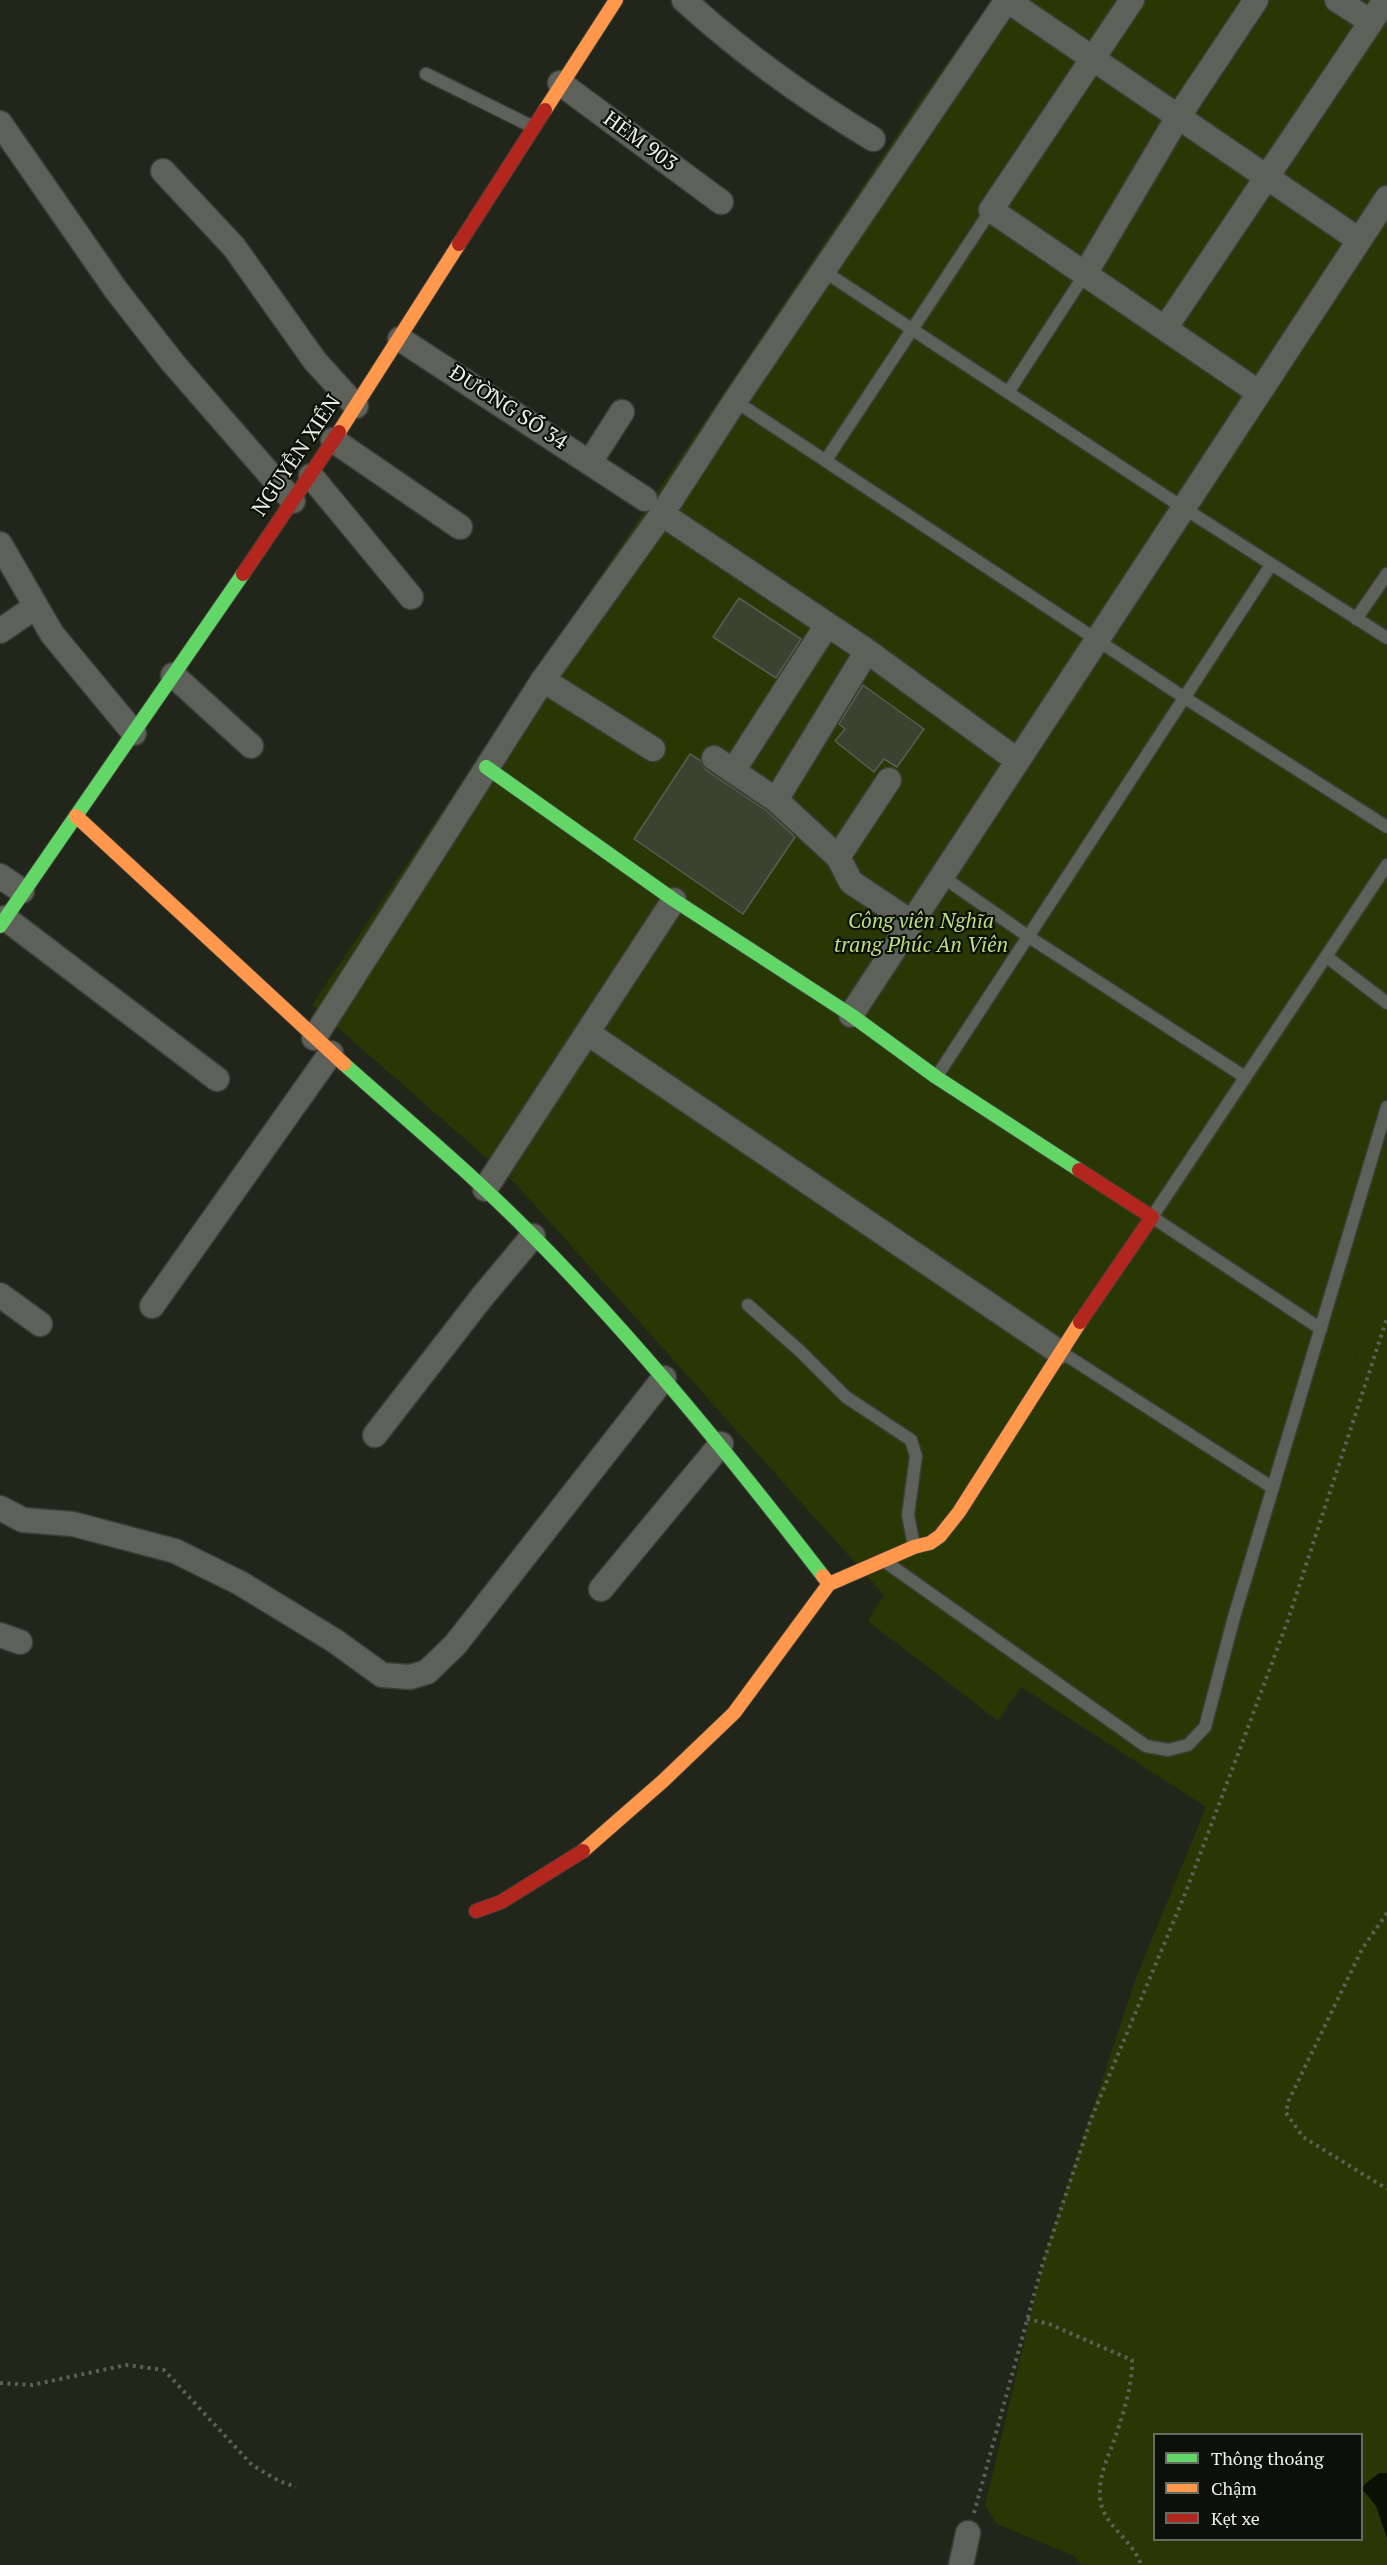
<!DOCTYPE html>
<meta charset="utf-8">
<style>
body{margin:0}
#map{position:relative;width:1387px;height:2565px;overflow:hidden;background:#21251a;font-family:"PT Serif",serif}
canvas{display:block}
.legend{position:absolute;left:1153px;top:2433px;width:210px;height:108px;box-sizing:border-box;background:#0d1008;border:2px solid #666a60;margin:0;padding:8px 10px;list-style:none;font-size:18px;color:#ecf1e4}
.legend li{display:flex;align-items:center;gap:12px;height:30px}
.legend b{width:30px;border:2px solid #666a60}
</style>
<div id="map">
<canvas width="1387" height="2565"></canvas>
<ul class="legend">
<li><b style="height:8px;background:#63d668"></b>Thông thoáng</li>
<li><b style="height:8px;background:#ff974d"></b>Chậm</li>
<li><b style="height:8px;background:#b3261e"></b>Kẹt xe</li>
</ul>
</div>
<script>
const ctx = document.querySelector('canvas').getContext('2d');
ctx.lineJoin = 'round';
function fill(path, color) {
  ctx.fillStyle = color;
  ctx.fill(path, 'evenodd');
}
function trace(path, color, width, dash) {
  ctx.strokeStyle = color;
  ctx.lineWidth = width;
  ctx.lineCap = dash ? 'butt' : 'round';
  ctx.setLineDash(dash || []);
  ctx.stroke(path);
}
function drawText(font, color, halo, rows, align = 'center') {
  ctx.font = font + ' "PT Serif",serif';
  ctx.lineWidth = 4.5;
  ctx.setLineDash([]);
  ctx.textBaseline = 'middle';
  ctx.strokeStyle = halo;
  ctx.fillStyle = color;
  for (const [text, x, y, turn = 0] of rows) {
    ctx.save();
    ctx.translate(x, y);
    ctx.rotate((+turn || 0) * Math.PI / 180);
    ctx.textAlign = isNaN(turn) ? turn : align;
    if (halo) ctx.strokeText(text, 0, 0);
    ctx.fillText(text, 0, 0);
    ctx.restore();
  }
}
fill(new Path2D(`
 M 992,0 L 1387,0 L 1387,2565 L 1082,2565 L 1074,2556 L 997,2524 L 985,2506 L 1046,2250 L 1136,1978 L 1206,1807 L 1021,1687 L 998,1721 L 868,1621 L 884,1595 L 515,1183 L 312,1005 L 919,102 ZM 1373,1298 L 1289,1583 L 1373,1299 ZM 1154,2434 L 1362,2434 L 1362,2540 L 1154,2540 Z`), '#293704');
fill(new Path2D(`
 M 1379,2473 L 1387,2473 L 1387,2538 L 1376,2506 L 1363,2490 L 1364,2485 Z`), '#0a1002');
const building = new Path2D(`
 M 739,598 L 801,639 L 776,678 L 713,637 Z
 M 863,685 L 924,729 L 897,767 L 884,759 L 874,772 L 835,741 L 845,729 L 839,724 Z
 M 690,754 L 701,761 L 706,770 L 767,811 L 795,837 L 743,914 L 634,839 Z`);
fill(building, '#3c4230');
trace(building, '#595c53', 1.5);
const lane = new Path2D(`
 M 426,74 L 533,127
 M 825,272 L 1182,507 L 1387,638
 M 1009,391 L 1085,274
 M 735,401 L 1185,698 L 1387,827
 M 826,460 L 991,210
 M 1356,619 L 1387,574
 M 943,877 L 1029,937 L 1245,1077
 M 1327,957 L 1387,1003
 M 937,1076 L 1271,565
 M 748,1305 L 800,1351 L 846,1397 L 911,1440 L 916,1456 L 908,1515 L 914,1546
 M 1321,1329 L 1152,1217 L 1387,865
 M 1061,1352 L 1273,1488
 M 887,1563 L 1146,1746 L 1168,1750 L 1188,1745 L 1205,1727 L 1234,1617 L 1387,1107`);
const street = new Path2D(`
 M 684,0 C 742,53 805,98 873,139
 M 1007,0 L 1359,240
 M 1132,0 L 991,210 L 1258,392
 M 1337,0 L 1371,22 L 1385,0
 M 560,83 L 721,202
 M 0,123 L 116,290 L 173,363 L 293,501
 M 163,171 L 234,247 L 315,361 L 356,406
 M 1085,274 L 1178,117 L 1256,0
 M 1166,327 L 1371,22
 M 400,339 L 645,499
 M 333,440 L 460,527
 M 590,462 L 622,412
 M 311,476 L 411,597
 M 662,514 L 867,651 L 1018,761
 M 0,544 L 52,634 L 134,733
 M 0,631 L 35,607
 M 173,675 L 251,746
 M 543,680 L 653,749
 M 714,758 L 776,800 L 838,857 L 851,882 L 911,922
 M 733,771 L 827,625
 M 776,800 L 867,651
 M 838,857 L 889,780
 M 0,876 L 22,891
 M 5,918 L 217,1079
 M 851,1015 L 1387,198
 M 589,1034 L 1059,1352
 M 314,1038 L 543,680 L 662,514 L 735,401 L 1007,0
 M 485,1189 L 674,900
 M 0,1295 L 40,1324
 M 152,1306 L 331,1053
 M 375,1435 L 482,1297 L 533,1236
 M 0,1508 L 23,1520 L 73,1524 L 175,1551 L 240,1583 L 335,1641 L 382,1675 L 410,1677 L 427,1672 L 455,1645 L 664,1378
 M 601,1589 L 721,1444
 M 0,1635 L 20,1642
 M 961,2565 L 968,2533`);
const fast = new Path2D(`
 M 486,767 L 674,900 L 851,1015 L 936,1077 L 1079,1170
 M 0,926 L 243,574
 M 344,1064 C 407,1120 473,1175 532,1235 C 638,1342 731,1457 823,1576`);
const slow = new Path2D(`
 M 545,110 L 616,0
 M 339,432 L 459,244
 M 76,816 L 344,1064
 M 829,1584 L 914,1547 L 930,1543 L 940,1536 L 959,1512 L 1080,1322
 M 583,1851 L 663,1781 L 734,1713 L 829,1584 L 823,1576`);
const jam = new Path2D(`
 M 459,244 L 545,110
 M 243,574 L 339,432
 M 1079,1170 L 1152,1217 L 1080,1322
 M 476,1911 L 501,1902 L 583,1851`);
trace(lane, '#3b3e36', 15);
trace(street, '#3b3e36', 27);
trace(fast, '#3b3e36', 16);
trace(slow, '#3b3e36', 16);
trace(jam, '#3b3e36', 16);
trace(new Path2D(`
 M 1387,1913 L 1362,1949 L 1288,2102 L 1286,2113 L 1303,2137 L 1387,2189
 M 1027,2319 L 1049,2324 L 1132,2360 C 1133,2385 1121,2422 1112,2446 C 1106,2461 1099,2478 1100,2495 C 1100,2524 1133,2539 1141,2565
 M 0,2383 L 32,2385 L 126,2365 L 164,2370 L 252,2465 L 279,2481 L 296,2487
 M 974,2513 L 1042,2266 L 1091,2119 L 1185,1894 L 1238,1754 L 1288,1620 L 1387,1318`), '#5c6057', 4, [3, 4.5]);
trace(lane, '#5e6159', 12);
trace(street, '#5e6159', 24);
trace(fast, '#63d668', 14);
trace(slow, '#ff974d', 14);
trace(jam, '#b3261e', 14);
drawText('21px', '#ecf1e4', '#0d1008', [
 ["HẺM 903",640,142,36],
 ["ĐƯỜNG SỐ 34",508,408,33],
 ["NGUYỄN XIỂN",297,456,-56]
]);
drawText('italic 21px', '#bddf82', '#0d1008', [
 ["Công viên Nghĩa",921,922],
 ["trang Phúc An Viên",921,946]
]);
</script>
